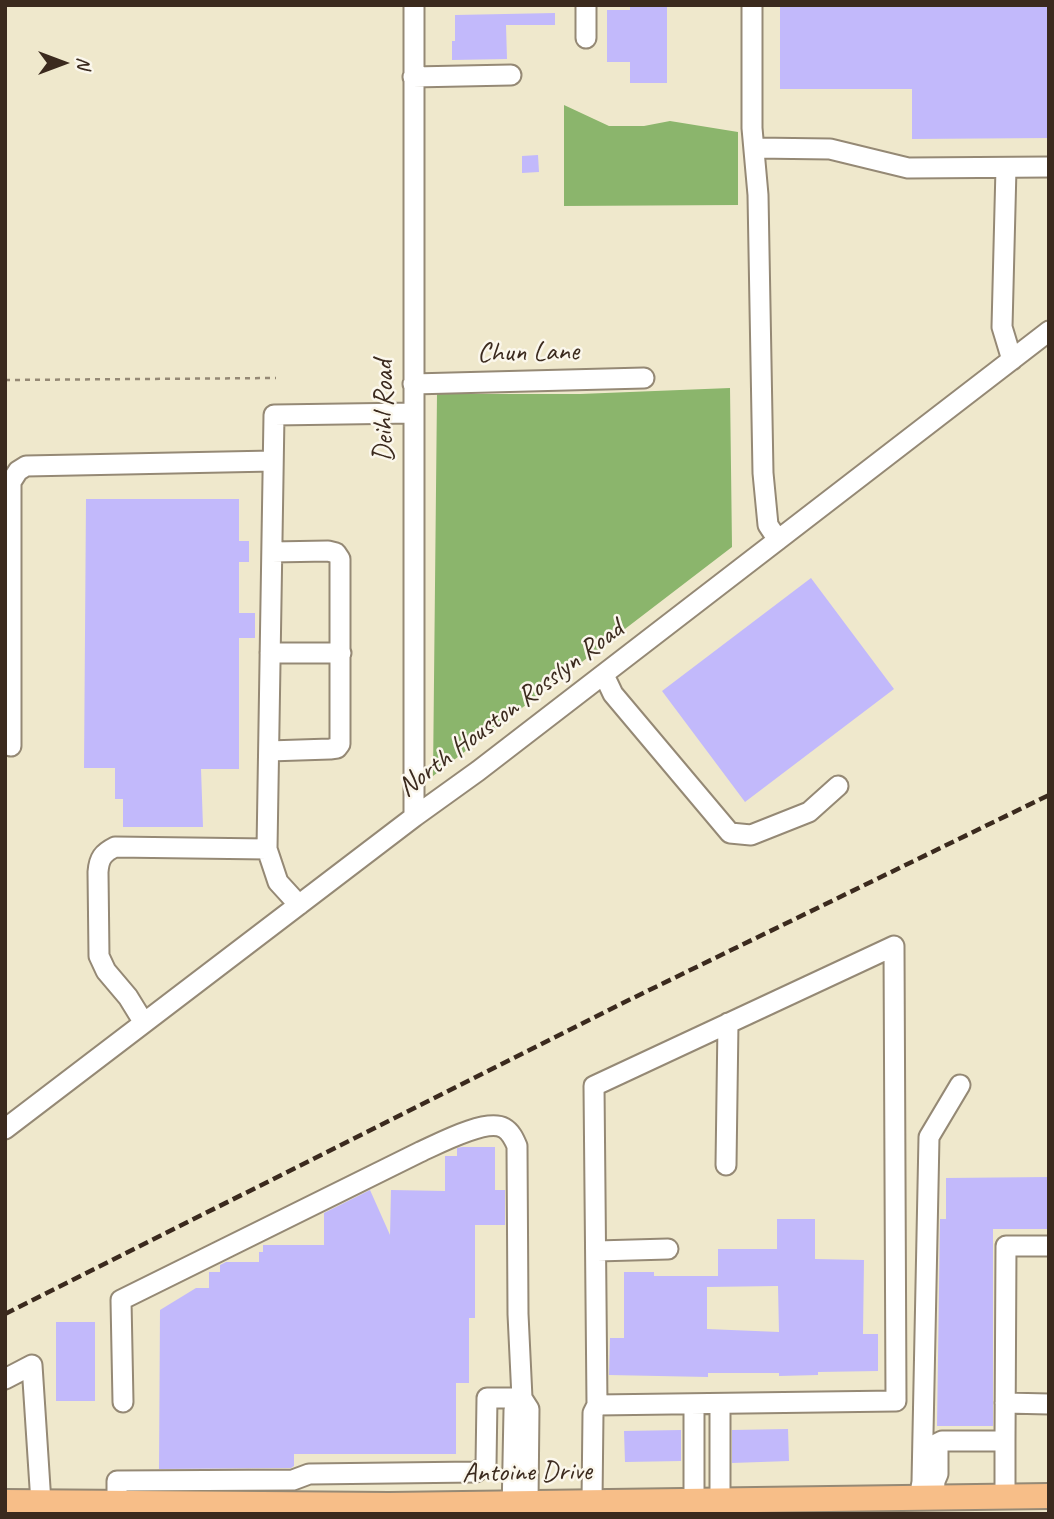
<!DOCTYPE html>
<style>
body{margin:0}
#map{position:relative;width:1054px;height:1519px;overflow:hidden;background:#efe8cc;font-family:Caveat,sans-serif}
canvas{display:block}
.frame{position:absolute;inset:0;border:7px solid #3b2a1e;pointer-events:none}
.north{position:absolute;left:28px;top:28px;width:70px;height:70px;-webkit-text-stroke:5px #fbf7ec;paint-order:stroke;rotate:90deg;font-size:19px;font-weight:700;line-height:28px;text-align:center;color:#3b2a1e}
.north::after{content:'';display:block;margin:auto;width:24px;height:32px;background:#3b2a1e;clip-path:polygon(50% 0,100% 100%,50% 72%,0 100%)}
</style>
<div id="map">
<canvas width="1054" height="1519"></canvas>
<div class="frame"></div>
<div class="north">N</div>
</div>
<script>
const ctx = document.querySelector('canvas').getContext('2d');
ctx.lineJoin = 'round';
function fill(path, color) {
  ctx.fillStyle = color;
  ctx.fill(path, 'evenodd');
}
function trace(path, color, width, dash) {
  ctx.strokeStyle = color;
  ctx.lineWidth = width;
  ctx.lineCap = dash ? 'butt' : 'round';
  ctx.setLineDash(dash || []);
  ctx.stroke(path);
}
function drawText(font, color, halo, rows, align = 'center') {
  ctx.font = font + ' Caveat,sans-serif';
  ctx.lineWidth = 5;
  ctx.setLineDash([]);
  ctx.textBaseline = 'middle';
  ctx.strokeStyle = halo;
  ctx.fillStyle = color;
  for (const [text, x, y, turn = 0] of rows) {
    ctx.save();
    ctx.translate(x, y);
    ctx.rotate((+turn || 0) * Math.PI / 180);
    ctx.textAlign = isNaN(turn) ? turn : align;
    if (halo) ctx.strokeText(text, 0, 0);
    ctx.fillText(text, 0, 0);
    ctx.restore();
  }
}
fill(new Path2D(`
 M 564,105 L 609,126 L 644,126 L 670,121 L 738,132 L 738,205 L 564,206 Z
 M 730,388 L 732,547 L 433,776 L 437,394 L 580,394 Z`), '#8bb56c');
fill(new Path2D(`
 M 630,5 L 667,5 L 667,83 L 630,83 L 630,62 L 607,62 L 607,10 L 630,10 Z
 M 780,5 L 1049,5 L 1049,138 L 912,139 L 912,89 L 780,89 Z
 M 555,13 L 555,25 L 506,25 L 507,59 L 452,60 L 452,41 L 455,41 L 455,15 Z
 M 538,155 L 539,172 L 522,173 L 522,156 Z
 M 86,499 L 239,499 L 239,541 L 249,541 L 249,562 L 239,562 L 239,613 L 255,613 L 255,638 L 239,638 L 239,769 L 201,769 L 203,827 L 123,827 L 123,799 L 115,799 L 115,768 L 84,768 Z
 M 811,578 L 894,689 L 745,802 L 662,691 Z
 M 462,1147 L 495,1147 L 495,1190 L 505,1190 L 505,1225 L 475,1225 L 475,1318 L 469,1318 L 469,1383 L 456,1383 L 456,1454 L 294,1454 L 294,1466 L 291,1468 L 159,1469 L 160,1310 L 196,1288 L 209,1288 L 209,1272 L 220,1272 L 220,1265 L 226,1262 L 259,1262 L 259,1252 L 263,1252 L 263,1245 L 324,1245 L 324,1213 L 370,1190 L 390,1235 L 391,1190 L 445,1191 L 445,1156 L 457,1156 L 457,1148 Z
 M 1049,1177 L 1049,1229 L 993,1229 L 993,1426 L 937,1426 L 940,1219 L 946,1219 L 946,1178 Z
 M 777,1219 L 815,1219 L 815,1259 L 864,1260 L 863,1334 L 878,1334 L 878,1371 L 818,1372 L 818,1375 L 779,1376 L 779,1373 L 708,1373 L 708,1377 L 609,1375 L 610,1338 L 624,1338 L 624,1272 L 654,1272 L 654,1276 L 718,1276 L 718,1249 L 777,1249 ZM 778,1286 L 779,1332 L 707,1329 L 707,1287 Z
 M 56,1322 L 95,1322 L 95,1401 L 56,1401 Z
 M 788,1429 L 789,1461 L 732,1463 L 732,1430 Z
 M 681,1430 L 681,1461 L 625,1462 L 624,1431 Z`), '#c2b9fb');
const minor = new Path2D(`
 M 586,5 L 586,38
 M 752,5 L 752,128 L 758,195 L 763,473 L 768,525 L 778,540
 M 413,77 L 511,75
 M 756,148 L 830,149 L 908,168 L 1049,167
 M 1006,168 L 1002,327 L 1012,360
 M 413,384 L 644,378
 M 270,653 L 341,653
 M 604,675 L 613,694 L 730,833 L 751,835 L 809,812 L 838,786
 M 11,746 L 11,482 L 18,471 L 26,466 L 273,461
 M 269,751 L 330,749 L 337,748 L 340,744 L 340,559 L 336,553 L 328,551 L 272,552
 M 414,817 L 414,5
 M 267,849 L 274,415 L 413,413
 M 144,1023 L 128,997 L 106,971 L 99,956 L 98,872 C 99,858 103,853 115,847 L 267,849 L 278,882 L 299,905
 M 5,1129 L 414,817 L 478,771 L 1049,331
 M 726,1165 L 728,1023
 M 597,1251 L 668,1249
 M 5,1379 L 32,1365 L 41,1503
 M 1005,1403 L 1049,1404
 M 694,1405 L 694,1500 L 701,1514
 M 1005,1441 L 1006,1246 L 1049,1246
 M 919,1498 L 922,1482 L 929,1137 L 960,1085
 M 934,1498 L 935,1481 L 938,1474 L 938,1443 L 942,1441 L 1005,1441 L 1005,1497
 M 592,1502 L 593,1413 L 597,1405 L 594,1086 L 894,946 L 896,1401 L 597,1405
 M 117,1514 L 117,1481 L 293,1480 L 309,1474 L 476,1472 L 486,1465 L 487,1398 L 522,1398 L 518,1314 L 517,1146 C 514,1139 511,1132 504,1128 C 486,1118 438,1144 420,1152 L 121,1300 L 123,1402
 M 512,1514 L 514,1410 L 522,1398 L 529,1409 L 528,1503
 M 715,1514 L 720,1499 L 720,1404`);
const major = new Path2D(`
 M 5,1502 L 389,1505 L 1049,1496`);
trace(minor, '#958975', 23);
trace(major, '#958975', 28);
trace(new Path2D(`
 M 5,380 L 276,378`), '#958975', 2.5, [5, 5]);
trace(minor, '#fff', 19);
trace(major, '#f7be88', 24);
trace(new Path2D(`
 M 5,1314 L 631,999 L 1049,795`), '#3b2a1e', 4.5, [10, 5]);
drawText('28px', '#3b2a1e', '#fbf7ec', [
 ["Chun Lane",528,353,-1],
 ["Deihl Road",385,411,-90],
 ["North Houston Rosslyn Road",511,709,-37],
 ["Antoine Drive",527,1473,-1]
]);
</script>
